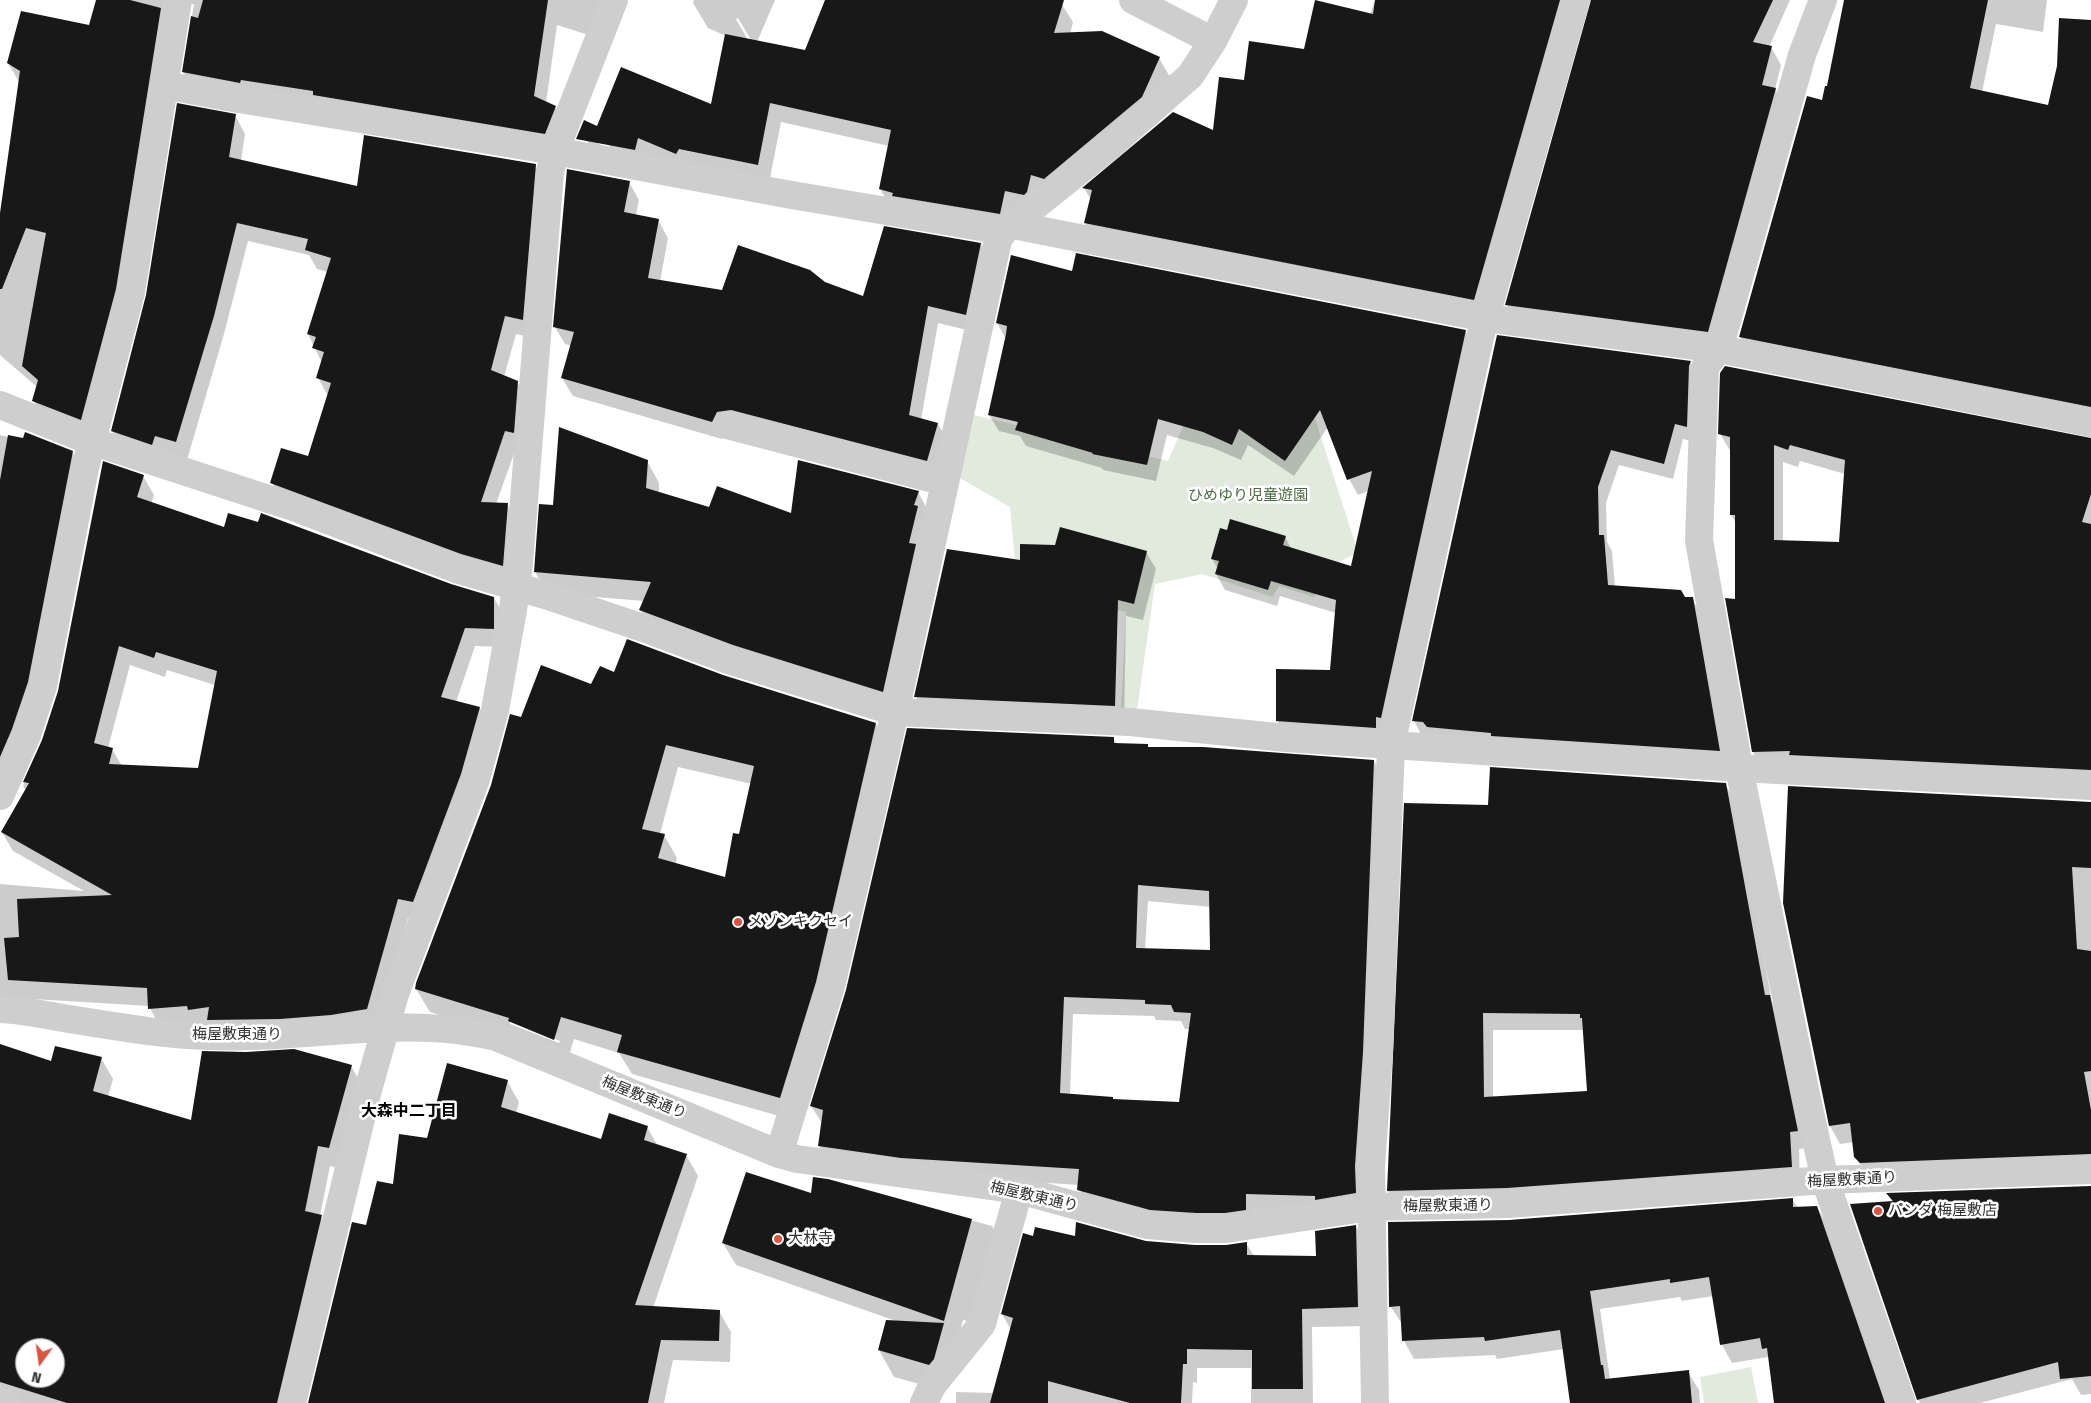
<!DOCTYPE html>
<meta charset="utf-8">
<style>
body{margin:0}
#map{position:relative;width:2091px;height:1403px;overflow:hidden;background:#fff;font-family:"Fira Sans",sans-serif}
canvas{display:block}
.north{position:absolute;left:15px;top:1338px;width:50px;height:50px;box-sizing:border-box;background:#fff;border:1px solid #adadad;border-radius:50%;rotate:194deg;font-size:14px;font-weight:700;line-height:20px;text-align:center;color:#313131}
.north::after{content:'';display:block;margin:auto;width:18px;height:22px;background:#d95542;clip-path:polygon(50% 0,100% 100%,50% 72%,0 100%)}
</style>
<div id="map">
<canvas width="2091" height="1403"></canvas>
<div class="north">N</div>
</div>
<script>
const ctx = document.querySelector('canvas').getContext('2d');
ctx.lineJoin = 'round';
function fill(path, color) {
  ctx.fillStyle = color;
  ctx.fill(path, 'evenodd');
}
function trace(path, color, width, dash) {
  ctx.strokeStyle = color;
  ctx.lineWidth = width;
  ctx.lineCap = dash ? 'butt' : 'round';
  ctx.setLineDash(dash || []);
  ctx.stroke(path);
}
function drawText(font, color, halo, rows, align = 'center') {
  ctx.font = font + ' "Fira Sans","Noto Sans JP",sans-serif';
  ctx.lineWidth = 5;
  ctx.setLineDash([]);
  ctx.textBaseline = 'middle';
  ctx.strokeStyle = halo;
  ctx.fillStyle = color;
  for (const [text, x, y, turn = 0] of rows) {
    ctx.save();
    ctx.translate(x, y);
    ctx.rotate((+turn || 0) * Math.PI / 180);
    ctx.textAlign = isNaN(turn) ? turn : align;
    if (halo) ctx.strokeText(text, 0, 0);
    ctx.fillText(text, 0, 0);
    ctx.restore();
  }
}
fill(new Path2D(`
 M 1301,375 L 1358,552 L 1323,571 L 1314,597 L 1279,586 L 1273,597 L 1202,574 L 1155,584 L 1137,710 L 1121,709 L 1126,612 L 1040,593 L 1016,573 L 1010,507 L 958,477 L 974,415 L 1168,461 L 1205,376 Z
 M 1751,1367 L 1758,1403 L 1704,1403 L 1700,1377 Z`), '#e2eade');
fill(new Path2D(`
 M 97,0 L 603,0 L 595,37 L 557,25 L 546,103 L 555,107 L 566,126 L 556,152 L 194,91 L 183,72 L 194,4 L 184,4 L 92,438 L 45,420 L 34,401 L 37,387 L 0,355 L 0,222 L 19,82 L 8,63 L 90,27 Z
 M 694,0 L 775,0 L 757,42 L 806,51 L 826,0 L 1059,0 L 1073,22 L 1070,34 L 1102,32 L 1159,58 L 1170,77 L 1010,233 L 891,208 L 880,189 L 889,146 L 781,122 L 769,183 L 598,160 L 587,141 L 597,127 L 712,106 L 726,36 L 708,28 L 693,3 ZM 738,18 L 751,40 L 748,40 L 736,19 ZM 598,142 L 607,143 L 610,147 L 598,144 Z
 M 1375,0 L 1790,0 L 1769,47 L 1771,47 L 1781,65 L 1775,89 L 1786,107 L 1717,349 L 1517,322 L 1507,305 L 1591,2 L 1583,2 L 1484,317 L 1095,240 L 1085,223 L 1091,200 L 1084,188 L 1214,132 L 1245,82 L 1370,15 Z
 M 1846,0 L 2047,0 L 2043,32 L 1996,24 L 1982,92 L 2049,107 L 2091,21 L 2091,422 L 1750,354 L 1740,337 L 1828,88 Z
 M 235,115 L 245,134 L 241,161 L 358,188 L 535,165 L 546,183 L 533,338 L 516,334 L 504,377 L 517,382 L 528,401 L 516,448 L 496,504 L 507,504 L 518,523 L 513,584 L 282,501 L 272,483 L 309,457 L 328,396 L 318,378 L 322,363 L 308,334 L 328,272 L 317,269 L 309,255 L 248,241 L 224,334 L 187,460 L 123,449 L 112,431 Z
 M 629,182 L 639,200 L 636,215 L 658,220 L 668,238 L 660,282 L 722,292 L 824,283 L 864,298 L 981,244 L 991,262 L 975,332 L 938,323 L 921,420 L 938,424 L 948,442 L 937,478 L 727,429 L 722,439 L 573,396 L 562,378 L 572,346 L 565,344 L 555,327 Z
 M 1073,273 L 1465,331 L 1474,347 L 1390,734 L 1286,737 L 1277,721 L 1331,672 L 1336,613 L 1280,596 L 1277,606 L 1225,590 L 1216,574 L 1218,569 L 1212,559 L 1285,537 L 1292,550 L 1352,568 L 1368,491 L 1358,495 L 1349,479 L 1328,427 L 1294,476 L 1248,445 L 1241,460 L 1213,448 L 1167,435 L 1156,481 L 1103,470 L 1102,468 L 1026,446 L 1020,436 L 999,431 L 989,415 L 1006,339 L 997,323 Z
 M 1498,337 L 1690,362 L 1699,378 L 1696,442 L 1683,439 L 1673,479 L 1619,465 L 1606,503 L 1607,542 L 1612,551 L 1615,587 L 1692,599 L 1701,614 L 1728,766 L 1422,736 L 1414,721 Z
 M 1720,434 L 2091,439 L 2091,787 L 1764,770 L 1753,752 L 1727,600 L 1736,600 L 1736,523 L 1731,515 L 1731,452 ZM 1800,461 L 1845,474 L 1841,543 L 1783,541 L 1783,462 L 1798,467 Z
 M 0,435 L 72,452 L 83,471 L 38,702 L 0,794 Z
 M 647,461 L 659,483 L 659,493 L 710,508 L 792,515 L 918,492 L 930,514 L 895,713 L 653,632 L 641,610 L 644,601 L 547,593 L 535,572 L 554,506 Z
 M 143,476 L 154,495 L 151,504 L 224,528 L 450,585 L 494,598 L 505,617 L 504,647 L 475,646 L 456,702 L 479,708 L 490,726 L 423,921 L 408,918 L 378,1028 L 160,1027 L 149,1006 L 0,997 L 0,884 L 84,891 L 13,851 L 2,832 L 26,791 L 23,786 L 43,740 ZM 130,665 L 165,677 L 167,670 L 215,685 L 199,770 L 122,766 L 112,749 L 108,748 Z
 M 1056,546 L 1146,552 L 1156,569 L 1143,620 L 1126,616 L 1124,722 L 925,714 L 916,697 L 1021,561 Z
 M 614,674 L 723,676 L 876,724 L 889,746 L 793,1120 L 632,1074 L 619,1053 L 574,1039 L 567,1062 L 520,1040 L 430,1012 L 416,989 L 522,718 ZM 678,767 L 752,784 L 740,836 L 726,879 L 675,865 L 677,858 L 664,835 L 660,834 ZM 510,1021 L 560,1041 L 559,1043 L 510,1024 Z
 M 1113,738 L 1117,744 L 1147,745 L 1150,749 L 1374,761 L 1383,778 L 1365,1210 L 1323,1212 L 1255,1210 L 1255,1227 L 1089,1206 L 1079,1189 L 1079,1185 L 912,1174 L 829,1163 L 819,1146 L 822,1123 L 811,1106 ZM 1148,901 L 1211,907 L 1212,951 L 1145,949 ZM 1073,1014 L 1154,1016 L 1156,1020 L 1181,1021 L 1185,1029 L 1190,1029 L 1181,1103 L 1113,1100 L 1070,1095 Z
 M 1725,784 L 1735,801 L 1772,1002 L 1779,1013 L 1807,1148 L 1799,1149 L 1800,1184 L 1398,1208 L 1388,1191 L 1489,806 ZM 1493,1030 L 1584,1030 L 1589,1092 L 1493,1098 Z
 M 2091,803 L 2091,1172 L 1866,1175 L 1856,1157 L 1854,1142 L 1840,1144 L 1830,1126 L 1784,903 Z
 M 0,1045 L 52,1063 L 101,1058 L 113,1079 L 108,1097 L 192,1122 L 351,1066 L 363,1087 L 341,1169 L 330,1166 L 320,1216 L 333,1237 L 292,1403 L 18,1403 L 0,1396 ZM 25,1348 L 55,1348 L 55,1378 L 25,1378 Z
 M 507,1081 L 519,1102 L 516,1113 L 601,1140 L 647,1127 L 658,1146 L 686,1155 L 698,1176 L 653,1308 L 719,1311 L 731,1332 L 730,1362 L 673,1360 L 664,1403 L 309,1403 L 367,1226 L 427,1139 Z
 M 828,1180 L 992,1226 L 1005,1248 L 984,1326 L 963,1320 L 944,1391 L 894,1377 L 879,1350 L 896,1321 L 736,1265 L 723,1243 L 812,1195 Z
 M 2091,1187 L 2091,1394 L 2081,1395 L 2072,1379 L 1980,1403 L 1920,1403 L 1918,1399 L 1893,1203 L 1888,1195 Z
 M 1792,1199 L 1798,1208 L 1817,1207 L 1828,1226 L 1889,1403 L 1775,1403 L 1770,1361 L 1768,1357 L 1732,1363 L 1722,1345 L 1713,1296 L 1682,1301 L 1680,1297 L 1600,1309 L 1610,1379 L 1688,1372 L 1699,1390 L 1700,1403 L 1571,1403 L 1564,1349 L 1497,1359 L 1495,1355 L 1414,1359 L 1404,1341 L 1403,1325 L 1390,1306 L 1509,1221 Z
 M 1356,1226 L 1366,1245 L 1368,1326 L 1312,1327 L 1313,1403 L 1251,1403 L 1251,1368 L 1197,1368 L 1197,1383 L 1193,1382 L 1192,1403 L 956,1403 L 956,1392 L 994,1393 L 1011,1330 L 1002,1314 L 1034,1237 L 1076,1238 L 1195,1246 L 1226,1246 L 1246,1243 L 1254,1256 L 1317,1257 Z`), '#0003');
fill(new Path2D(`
 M 96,0 L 130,0 L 161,8 L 116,289 L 81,420 L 32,401 L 38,380 L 22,366 L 46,233 L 26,228 L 2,289 L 0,289 L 0,213 L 20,71 L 7,63 L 21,11 L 89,25 Z
 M 203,0 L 548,0 L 534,96 L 556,106 L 545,134 L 313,95 L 313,91 L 241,80 L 240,83 L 182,72 L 191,16 L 198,18 Z
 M 825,0 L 1064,0 L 1054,33 L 1102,31 L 1160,57 L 1142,97 L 1044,179 L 1031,175 L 1027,192 L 1024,195 L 1005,191 L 1000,214 L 892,196 L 893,193 L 879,189 L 891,130 L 770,103 L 758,165 L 679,149 L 676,154 L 638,138 L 635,150 L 576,139 L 584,120 L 597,126 L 621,67 L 711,104 L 725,34 L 805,50 Z
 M 1315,0 L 1373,14 L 1375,0 L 1560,0 L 1474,300 L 1084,223 L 1092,190 L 1082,188 L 1173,112 L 1213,130 L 1219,77 L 1244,80 L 1249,41 L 1304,49 Z
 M 1591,0 L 1773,0 L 1753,42 L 1772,46 L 1762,85 L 1776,88 L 1708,332 L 1505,305 Z
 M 1844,0 L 1988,0 L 1970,88 L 2048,105 L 2057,66 L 2059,18 L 2091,20 L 2091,407 L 1739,337 L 1807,96 L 1822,100 L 1825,86 L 1827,86 Z
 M 177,103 L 236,114 L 229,157 L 357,186 L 364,135 L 536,164 L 523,320 L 505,316 L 491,370 L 518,381 L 514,433 L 505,431 L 481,502 L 508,503 L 503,566 L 461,554 L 270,483 L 281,448 L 308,456 L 331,383 L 316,378 L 324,352 L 312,348 L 316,337 L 307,334 L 331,258 L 305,250 L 308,239 L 237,223 L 214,316 L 176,442 L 155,436 L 152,445 L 111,431 L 146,295 Z
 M 567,169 L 630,181 L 624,212 L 659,219 L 648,278 L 722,290 L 738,245 L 810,270 L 825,282 L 863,296 L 884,226 L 981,243 L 966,315 L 928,306 L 909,415 L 938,423 L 927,461 L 731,410 L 717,412 L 712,422 L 561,378 L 574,332 L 553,327 Z
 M 1076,253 L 1466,330 L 1381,718 L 1376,717 L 1376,728 L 1276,721 L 1276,669 L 1330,670 L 1336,600 L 1271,581 L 1268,590 L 1215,574 L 1219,561 L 1211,559 L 1220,528 L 1227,530 L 1230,519 L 1286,536 L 1283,545 L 1351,566 L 1372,471 L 1347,480 L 1320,410 L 1285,461 L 1239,429 L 1232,445 L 1203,432 L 1158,419 L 1147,465 L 1092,454 L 1093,453 L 1015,430 L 1018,422 L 988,415 L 1006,334 L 1007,326 L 996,323 L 1011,255 L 1072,271 Z
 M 1497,335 L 1691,361 L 1689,366 L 1687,427 L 1675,424 L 1664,464 L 1611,450 L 1598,487 L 1599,535 L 1604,535 L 1608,585 L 1681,590 L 1685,597 L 1693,597 L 1720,751 L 1491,736 L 1491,733 L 1427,727 L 1423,722 L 1412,721 Z
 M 1725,366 L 2091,438 L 2091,494 L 2082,522 L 2091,524 L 2091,770 L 1789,755 L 1790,751 L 1752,752 L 1725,598 L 1735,599 L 1735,515 L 1730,515 L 1730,437 L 1718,434 L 1720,373 ZM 1774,445 L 1788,450 L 1790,445 L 1845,460 L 1839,542 L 1774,540 Z
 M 559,427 L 648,460 L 646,488 L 709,507 L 717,486 L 791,513 L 798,460 L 919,491 L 914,505 L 918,506 L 909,543 L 916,544 L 883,692 L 733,645 L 639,610 L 651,582 L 534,572 L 539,504 L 553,505 Z
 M 25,432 L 73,451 L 28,682 L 12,729 L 0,757 L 0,480 L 8,435 L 23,438 Z
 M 103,461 L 144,475 L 137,497 L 224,527 L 228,513 L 258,522 L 261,513 L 451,584 L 494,597 L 494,629 L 465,628 L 441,697 L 480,707 L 461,774 L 413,902 L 398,899 L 367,1009 L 331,1015 L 280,1019 L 207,1020 L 209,1007 L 188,1010 L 187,1006 L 148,1009 L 147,988 L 8,980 L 4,938 L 19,937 L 17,899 L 112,895 L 1,832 L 29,783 L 23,782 L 42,740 L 58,691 ZM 119,646 L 154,658 L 156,652 L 217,671 L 198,768 L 109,764 L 113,748 L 94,743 Z
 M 1060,527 L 1147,551 L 1134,604 L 1118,600 L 1115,706 L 914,697 L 947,549 L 1020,560 L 1020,544 L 1055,545 Z
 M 627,639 L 723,675 L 876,723 L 816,982 L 780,1098 L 617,1052 L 622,1035 L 561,1017 L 554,1040 L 508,1021 L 509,1018 L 415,989 L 416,983 L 491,785 L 510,714 L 521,717 L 541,665 L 591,684 L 600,666 L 614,672 ZM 666,745 L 754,766 L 739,834 L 733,833 L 725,877 L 658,858 L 665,834 L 642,829 Z
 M 907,728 L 1114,737 L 1114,743 L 1148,744 L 1148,747 L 1203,747 L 1374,760 L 1363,1052 L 1355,1166 L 1356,1193 L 1315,1200 L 1315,1196 L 1246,1194 L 1246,1210 L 1225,1213 L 1196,1213 L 1150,1210 L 1077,1190 L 1079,1169 L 901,1158 L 818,1146 L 823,1110 L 810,1106 L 846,990 ZM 1138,885 L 1209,891 L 1210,950 L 1136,948 ZM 1064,997 L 1145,1000 L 1145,1004 L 1171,1005 L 1174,1012 L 1191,1013 L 1179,1102 L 1113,1099 L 1113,1097 L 1060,1093 Z
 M 1490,767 L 1726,783 L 1765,995 L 1770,995 L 1798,1131 L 1790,1132 L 1792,1167 L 1507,1188 L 1387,1191 L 1404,803 L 1488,805 ZM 1483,1013 L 1580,1014 L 1580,1018 L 1582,1018 L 1587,1091 L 1484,1097 Z
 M 1788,786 L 2091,802 L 2091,868 L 2072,867 L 2077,949 L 2091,951 L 2091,1071 L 2084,1072 L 2091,1110 L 2091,1154 L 1860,1163 L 1854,1157 L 1850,1123 L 1829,1126 L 1783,903 Z
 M 0,1044 L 51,1061 L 55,1046 L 102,1057 L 93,1091 L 191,1120 L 202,1051 L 246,1052 L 294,1049 L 352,1065 L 329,1148 L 318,1146 L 305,1211 L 322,1215 L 277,1403 L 67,1403 L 0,1382 ZM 25,1348 L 55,1348 L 55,1378 L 25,1378 Z
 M 447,1063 L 508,1080 L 501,1107 L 601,1139 L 609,1113 L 648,1126 L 644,1140 L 687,1154 L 635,1305 L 720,1310 L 719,1341 L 661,1340 L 648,1403 L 308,1403 L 352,1222 L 366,1225 L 377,1181 L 393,1184 L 399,1134 L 427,1138 Z
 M 746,1172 L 811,1193 L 813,1177 L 828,1179 L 972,1219 L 944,1321 L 722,1243 Z
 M 2091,1186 L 2091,1376 L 2060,1379 L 2058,1362 L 1917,1400 L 1850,1204 L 1893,1201 L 1886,1193 Z
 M 1793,1198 L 1793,1207 L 1817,1206 L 1885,1403 L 1774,1403 L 1767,1348 L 1762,1349 L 1760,1338 L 1720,1345 L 1709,1277 L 1670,1283 L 1670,1279 L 1590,1291 L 1601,1365 L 1603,1365 L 1605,1379 L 1689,1370 L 1692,1403 L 1570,1403 L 1560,1330 L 1485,1341 L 1484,1337 L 1402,1341 L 1400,1306 L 1389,1307 L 1388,1222 L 1509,1220 Z
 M 1076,1222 L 1146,1241 L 1195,1245 L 1226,1245 L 1247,1242 L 1247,1255 L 1316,1256 L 1315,1231 L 1356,1225 L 1358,1307 L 1302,1309 L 1303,1389 L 1252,1389 L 1252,1350 L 1187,1349 L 1187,1364 L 1183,1364 L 1181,1403 L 1130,1403 L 1048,1381 L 1048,1403 L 990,1403 L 1013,1318 L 1001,1314 L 1023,1233 L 1033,1236 L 1035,1227 L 1075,1236 Z
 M 886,1320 L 944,1323 L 934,1359 L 929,1365 L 878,1350 Z`), '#181818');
trace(new Path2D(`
 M 1133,0 L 1213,41
 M 1823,0 L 1802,55 L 1719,349 L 1705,367 L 1699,540 L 1739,768 L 1807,1099 L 1825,1180 L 1902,1403
 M 165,85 L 227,97 L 555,151 L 786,194 L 1004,231
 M 1013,225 L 1486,318 L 1719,349 L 2091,423
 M 0,405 L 91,441 L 293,507 L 456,569 L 545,595 L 646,629 L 728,660 L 895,712 L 1130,722 L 1286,738 L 1739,768 L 2091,786
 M 727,425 L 945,482
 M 0,796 L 27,735 L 43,686 L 85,468 L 131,292 L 178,0
 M 0,1009 C 25,1010 50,1016 75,1020 C 119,1027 165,1035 210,1036 C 304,1040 404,1014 496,1037 L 779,1154 L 797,1159 L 1019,1190 L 1147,1225 L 1195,1229 L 1226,1229 L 1370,1207 L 1508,1204 L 1825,1180 L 2091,1170
 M 779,1154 L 831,986 L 895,712 L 998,240 L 1004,231 L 1111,145 L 1190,76 L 1213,41 L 1234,0
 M 0,1400 L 8,1403
 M 292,1403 L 368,1090 L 395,994 L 476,779 L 495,710 L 513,610 L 519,563 L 550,172 L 555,151 L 614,0
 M 924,1403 L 932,1386 L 982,1324 L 1019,1190
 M 1375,1403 L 1371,1167 L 1379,1053 L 1391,745 L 1480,337 L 1576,0`), '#cecece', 28);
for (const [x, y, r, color] of [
 [738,922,5,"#d95542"],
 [1878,1211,5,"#d95542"],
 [778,1239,5,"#d95542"]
]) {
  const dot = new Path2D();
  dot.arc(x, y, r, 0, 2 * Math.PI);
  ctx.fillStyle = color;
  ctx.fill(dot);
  trace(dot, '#fff', 2);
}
drawText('15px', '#4c6a41', '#fff', [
 ["ひめゆり児童遊園",1248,496]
]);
drawText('15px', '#313131', '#fff', [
 ["メゾンキクセイ",748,922],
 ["パンダ 梅屋敷店",1888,1211],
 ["大林寺",788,1239]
], 'left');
drawText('15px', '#313131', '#fff', [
 ["梅屋敷東通り",237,1035],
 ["梅屋敷東通り",644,1098,22],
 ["梅屋敷東通り",1852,1180,-3],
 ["梅屋敷東通り",1034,1197,13],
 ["梅屋敷東通り",1448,1206,-1]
]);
drawText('bold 16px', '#000', '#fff', [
 ["大森中二丁目",409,1112]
]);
</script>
